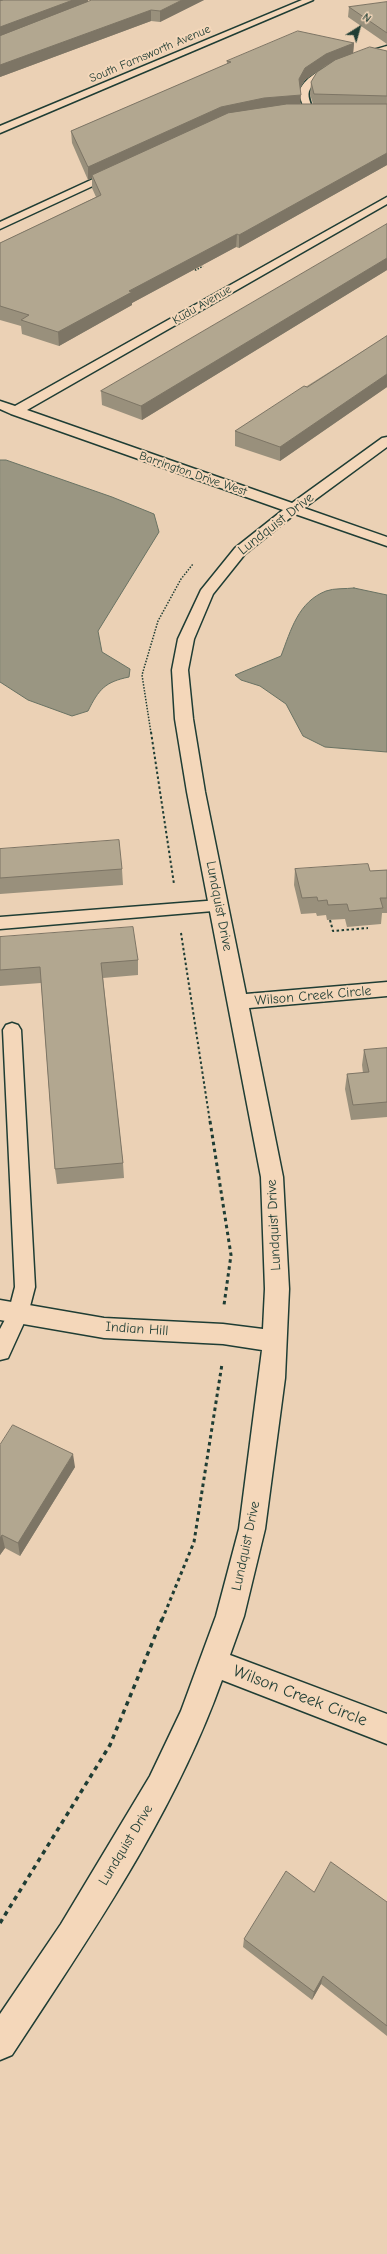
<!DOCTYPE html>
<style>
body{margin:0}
#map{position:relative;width:387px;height:2254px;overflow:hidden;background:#ebd1b5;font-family:"Comic Neue",sans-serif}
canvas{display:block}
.north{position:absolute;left:339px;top:8px;width:40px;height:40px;-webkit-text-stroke:3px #f4d7ba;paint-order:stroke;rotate:37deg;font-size:11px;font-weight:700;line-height:16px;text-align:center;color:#1f3d34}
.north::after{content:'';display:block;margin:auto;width:14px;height:18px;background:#1f3d34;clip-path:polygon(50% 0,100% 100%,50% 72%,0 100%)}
</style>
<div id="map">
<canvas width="387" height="2254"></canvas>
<div class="north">N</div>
</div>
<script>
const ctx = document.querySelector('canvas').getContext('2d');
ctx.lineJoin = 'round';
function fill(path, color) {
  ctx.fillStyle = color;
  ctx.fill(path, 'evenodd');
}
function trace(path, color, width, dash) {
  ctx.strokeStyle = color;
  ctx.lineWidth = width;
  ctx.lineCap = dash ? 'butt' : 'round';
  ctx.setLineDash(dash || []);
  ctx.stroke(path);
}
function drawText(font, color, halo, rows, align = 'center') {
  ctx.font = font + ' "Comic Neue",sans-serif';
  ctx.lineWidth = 4;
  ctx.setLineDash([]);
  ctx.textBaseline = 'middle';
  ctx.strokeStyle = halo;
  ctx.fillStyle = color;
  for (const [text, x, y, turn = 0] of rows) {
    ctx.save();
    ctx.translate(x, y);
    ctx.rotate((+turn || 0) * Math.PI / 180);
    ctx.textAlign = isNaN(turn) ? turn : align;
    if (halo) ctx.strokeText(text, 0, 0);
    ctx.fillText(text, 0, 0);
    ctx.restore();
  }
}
const water = new Path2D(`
 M 0,460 L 6,460 L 112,497 L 154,514 L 159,532 L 98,631 L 102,652 L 130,669 L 129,677 C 105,682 99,689 88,711 L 72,716 L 28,700 L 0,682 Z
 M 354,588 L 387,595 L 387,752 L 325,747 L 303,736 L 286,704 L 260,686 L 241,680 L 235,675 L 281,656 C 291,630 298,602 326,591 C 334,588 346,589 354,588 Z`);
fill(water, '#9a9682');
trace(water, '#697263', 1);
const lane = new Path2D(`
 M 219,900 L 225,902 L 227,906 L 225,910 L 0,929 L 0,917 Z
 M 12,1023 L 18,1025 L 21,1030 L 35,1287 L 28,1314 L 8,1358 L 0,1360 L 0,1329 L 8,1314 L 15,1287 L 3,1030 L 6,1025 Z`);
const street = new Path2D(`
 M 302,0 L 313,0 L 0,133 L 0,126 Z
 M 387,46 L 387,52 C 368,56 319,70 310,89 C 306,95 311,104 313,110 L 308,113 L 305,112 L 299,94 C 303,68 365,52 387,46 Z
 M 119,167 L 123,168 L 123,172 L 0,229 L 0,222 Z
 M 387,197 L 387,204 L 27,410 L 292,503 L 382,438 L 387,437 L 387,447 L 304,508 L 387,537 L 387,546 L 295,514 L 245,554 L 213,594 L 194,639 L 188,670 L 193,719 L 205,792 L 246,994 L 387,982 L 387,996 L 249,1008 L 283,1177 L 289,1289 L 285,1378 L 265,1529 L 244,1616 L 230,1655 L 387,1714 L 387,1744 L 222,1680 C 174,1815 90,1936 12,2055 L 0,2060 L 0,2014 L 61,1924 L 150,1776 L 181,1711 L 216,1616 L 239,1529 L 262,1350 L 223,1344 L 104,1338 L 0,1320 L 0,1300 L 104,1318 L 223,1324 L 263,1329 L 265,1289 L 261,1177 L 187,792 L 175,719 L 172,670 L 178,639 L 201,590 L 235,548 L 283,510 L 11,414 L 0,409 L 0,401 L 15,406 Z`);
trace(lane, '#1f3d34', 3);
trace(street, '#1f3d34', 3);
trace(new Path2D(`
 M 192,269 L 196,270 L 203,266
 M 151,733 L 142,675 L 158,621 L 181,579 L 193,564`), '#1f3d34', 1.5, [1.5, 1.5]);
trace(new Path2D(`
 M 151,732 L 174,884
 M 330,920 L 333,931 L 368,928
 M 181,933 L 210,1122`), '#1f3d34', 2, [2.5, 2.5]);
trace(new Path2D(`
 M 210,1121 L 231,1255 L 224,1305
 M 162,1620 L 194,1542 L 222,1364`), '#1f3d34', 3, [3.5, 3.5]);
trace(new Path2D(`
 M 0,1923 L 110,1745 L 162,1619`), '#1f3d34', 3.5, [4.5, 4.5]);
fill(lane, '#f4d7ba');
fill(street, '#f4d7ba');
fill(new Path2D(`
 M 0,0 L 88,0 L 88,2 L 92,0 L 204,0 L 160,22 L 151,21 L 0,77 Z
 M 387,2 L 387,44 L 348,17 L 349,7 Z
 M 354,43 L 353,53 L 387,51 L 387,165 L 239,248 L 236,247 L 132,303 L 132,305 L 59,346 L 22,334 L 21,326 L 0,320 L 0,243 L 96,197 L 92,188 L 92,178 L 88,180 L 72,143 L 71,131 L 227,64 L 227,61 ZM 329,64 L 311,82 L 310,94 L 313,104 L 300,104 L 300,88 L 305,80 L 325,66 Z
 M 387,224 L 387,270 L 142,420 L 102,405 L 101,391 Z
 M 387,336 L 387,387 L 280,461 L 235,446 L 235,431 Z
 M 0,849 L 122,869 L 123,885 L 0,894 Z
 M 295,869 L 370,871 L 387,870 L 387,913 L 382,913 L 381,924 L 347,927 L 345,919 L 327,920 L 326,915 L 317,916 L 316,913 L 301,914 L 294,885 Z
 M 0,937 L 138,960 L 138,975 L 103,978 L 123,1163 L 124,1178 L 57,1184 L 55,1169 L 41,983 L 0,986 Z
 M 387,1048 L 387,1117 L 351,1120 L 345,1089 L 347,1074 L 363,1073 L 362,1065 L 364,1050 Z
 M 0,1445 L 75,1467 L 20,1556 L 5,1548 L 0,1555 Z
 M 314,1892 L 387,1902 L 387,2036 L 321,1984 L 312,2000 L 243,1947 L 244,1939 Z`), '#99907c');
fill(new Path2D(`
 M 73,0 L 88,0 L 88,6 L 0,38 L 0,27 Z
 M 182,0 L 204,0 L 160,22 L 160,11 Z
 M 151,10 L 151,21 L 0,77 L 0,65 Z
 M 354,43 L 353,54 L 325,66 L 305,80 L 298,91 L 299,79 L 305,68 L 326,54 Z
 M 301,95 L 300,107 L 92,175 L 92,178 L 88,180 L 88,167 L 221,107 L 264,98 Z
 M 387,153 L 387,165 L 239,248 L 239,235 Z
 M 237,234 L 236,247 L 132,303 L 132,305 L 59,346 L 58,332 L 129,291 Z
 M 387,258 L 387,270 L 142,420 L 141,406 Z
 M 387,374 L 387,387 L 280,461 L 280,447 Z
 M 73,1454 L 75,1467 L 20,1556 L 18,1543 Z
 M 2,1535 L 5,1548 L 0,1555 L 0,1538 Z
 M 323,1976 L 321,1984 L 312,2000 L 314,1992 Z`), '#7d7565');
const building = new Path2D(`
 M 4,0 L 73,0 L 0,27 L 0,1 Z
 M 92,0 L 182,0 L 160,11 L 151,10 L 0,65 L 0,36 Z
 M 387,2 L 387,33 L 349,7 Z
 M 298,31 L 354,43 L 326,54 L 305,68 L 299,79 L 301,95 L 264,98 L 221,107 L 88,167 L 71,131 L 231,62 L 227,61 Z
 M 370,47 L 387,51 L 387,96 L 314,94 L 311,82 L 317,72 L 335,60 Z
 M 287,104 L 387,104 L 387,153 L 239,235 L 237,234 L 129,291 L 132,292 L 58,332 L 21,320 L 29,315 L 0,306 L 0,243 L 101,195 L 92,175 L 228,113 Z
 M 387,224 L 387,258 L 141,406 L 101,391 Z
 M 387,336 L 387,374 L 280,447 L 235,431 L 304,386 L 307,387 Z
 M 119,840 L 122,869 L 0,878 L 0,849 Z
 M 368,864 L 370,871 L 387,870 L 387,898 L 380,898 L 383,908 L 349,911 L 347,904 L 328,905 L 327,900 L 318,901 L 317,897 L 302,898 L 295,869 Z
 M 133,927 L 138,960 L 101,963 L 123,1163 L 55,1169 L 40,967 L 0,970 L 0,937 Z
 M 387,1048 L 387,1102 L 353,1105 L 347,1074 L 369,1072 L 364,1050 Z
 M 13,1425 L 73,1454 L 18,1543 L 2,1535 L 0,1538 L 0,1445 Z
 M 331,1862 L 387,1902 L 387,2026 L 323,1976 L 314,1992 L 244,1939 L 286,1871 L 314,1892 Z`);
fill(building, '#b2a790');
trace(building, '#7d7565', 1);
drawText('12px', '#1f3d34', '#f4d7ba', [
 ["South Farnsworth Avenue",150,54,-23],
 ["Kudu Avenue",202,305,-30],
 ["Barrington Drive West",193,474,19]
]);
drawText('14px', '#1f3d34', '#f4d7ba', [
 ["Lundquist Drive",276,524,-38],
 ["Lundquist Drive",219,906,79],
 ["Wilson Creek Circle",313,996,-5],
 ["Lundquist Drive",274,1225,-93],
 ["Indian Hill",137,1329,4],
 ["Lundquist Drive",246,1546,-78],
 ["Lundquist Drive",126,1845,-59]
]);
drawText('17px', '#1f3d34', '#f4d7ba', [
 ["Wilson Creek Circle",300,1696,21]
]);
</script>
